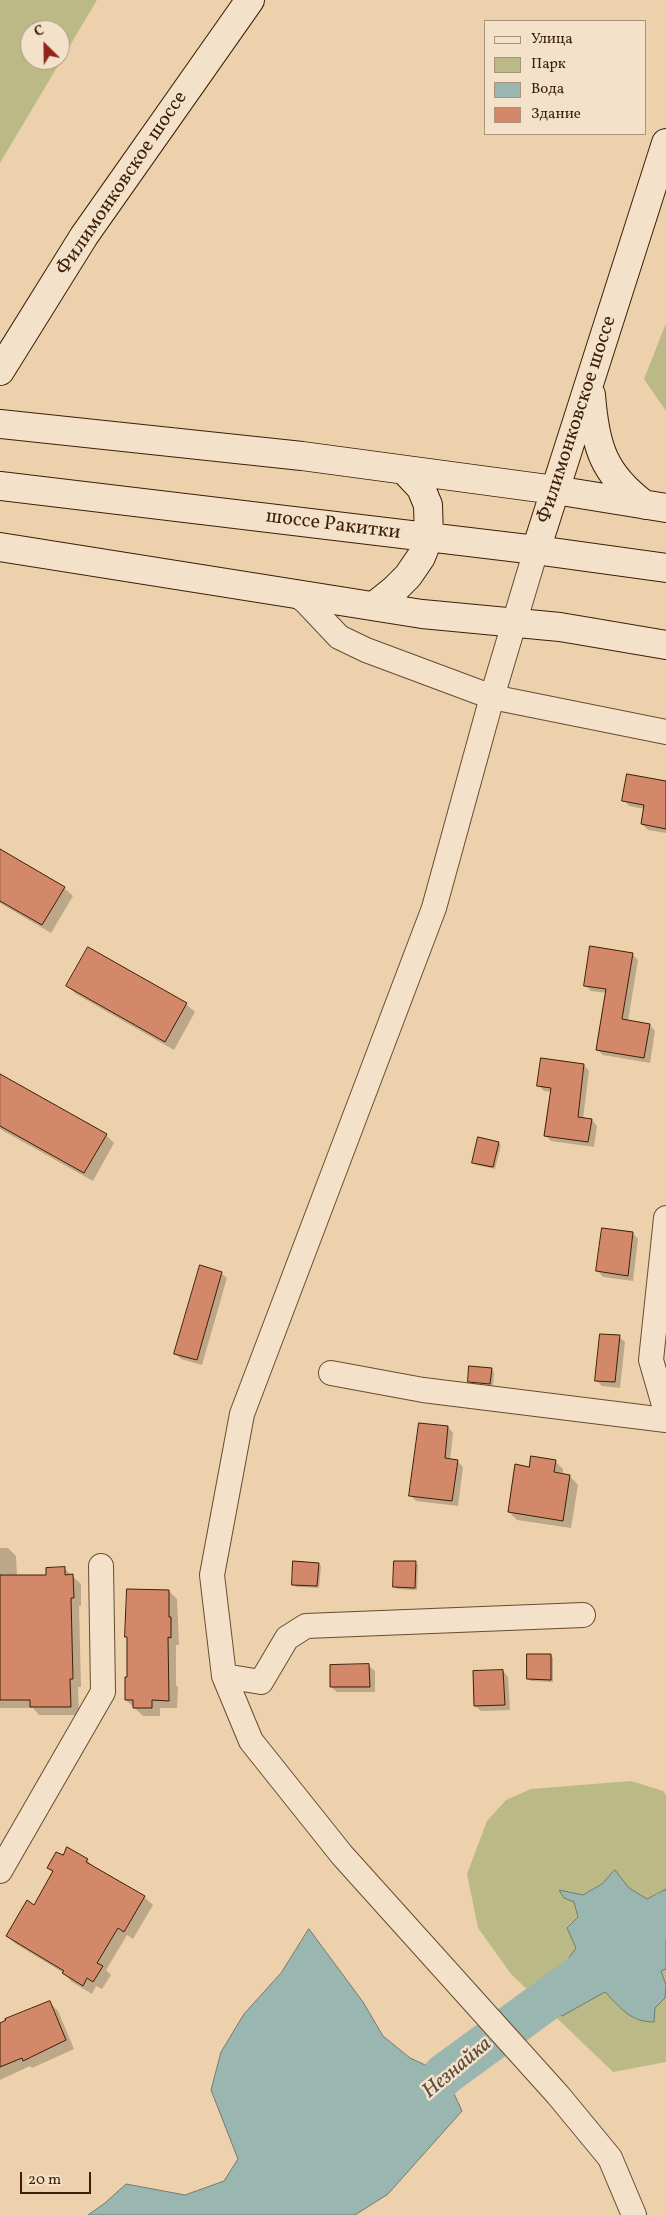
<!DOCTYPE html>
<meta charset="utf-8">
<style>
body{margin:0}
#map{position:relative;width:666px;height:2215px;overflow:hidden;background:#ecd1ac;font-family:Vollkorn,serif}
canvas{display:block}
.legend{position:absolute;left:484px;top:20px;width:162px;height:115px;box-sizing:border-box;background:#f3e1c9;border:1px solid #aa937b;margin:0;padding:6px 9px;list-style:none;font-size:15px;color:#3d1f07}
.legend li{display:flex;align-items:center;gap:10px;height:25px}
.legend b{width:25px;border:1px solid #aa937b}
.north{position:absolute;left:20px;top:20px;width:50px;height:50px;box-sizing:border-box;background:#f3e1c9;border:1px solid #aa937b;border-radius:50%;rotate:337deg;font-size:14px;font-weight:700;line-height:20px;text-align:center;color:#3d1f07}
.north::after{content:'';display:block;margin:auto;width:18px;height:22px;background:#8f2418;clip-path:polygon(50% 0,100% 100%,50% 72%,0 100%)}
.scale{position:absolute;left:20px;top:2172px;width:71px;height:22px;box-sizing:border-box;border:2px solid #3d1f07;border-top:0;padding-left:6px;font-size:15px;line-height:18px;white-space:nowrap;color:#3d1f07;-webkit-text-stroke:4px #f3e1c9;paint-order:stroke}
</style>
<div id="map">
<canvas width="666" height="2215"></canvas>
<ul class="legend">
<li><b style="height:6px;background:#f3e1c9"></b>Улица</li>
<li><b style="height:14px;background:#bbba87"></b>Парк</li>
<li><b style="height:14px;background:#9ab6b0"></b>Вода</li>
<li><b style="height:14px;background:#d28869"></b>Здание</li>
</ul>
<div class="north">С</div>
<div class="scale">20 m</div>
</div>
<script>
const ctx = document.querySelector('canvas').getContext('2d');
ctx.lineJoin = 'round';
function fill(path, color) {
  ctx.fillStyle = color;
  ctx.fill(path, 'evenodd');
}
function trace(path, color, width, dash) {
  ctx.strokeStyle = color;
  ctx.lineWidth = width;
  ctx.lineCap = dash ? 'butt' : 'round';
  ctx.setLineDash(dash || []);
  ctx.stroke(path);
}
function drawText(font, color, halo, rows, align = 'center') {
  ctx.font = font + ' Vollkorn,serif';
  ctx.lineWidth = 5;
  ctx.setLineDash([]);
  ctx.textBaseline = 'middle';
  ctx.strokeStyle = halo;
  ctx.fillStyle = color;
  for (const [text, x, y, turn = 0] of rows) {
    ctx.save();
    ctx.translate(x, y);
    ctx.rotate((+turn || 0) * Math.PI / 180);
    ctx.textAlign = isNaN(turn) ? turn : align;
    if (halo) ctx.strokeText(text, 0, 0);
    ctx.fillText(text, 0, 0);
    ctx.restore();
  }
}
fill(new Path2D(`
 M 0,0 L 97,0 L 0,163 ZM 30,30 L 60,30 L 60,60 L 30,60 Z
 M 666,323 L 666,411 L 644,379 Z
 M 631,1781 L 663,1791 L 666,1795 L 666,2062 L 613,2072 L 511,1974 L 478,1928 L 467,1874 L 487,1821 L 506,1800 L 531,1789 Z`), '#bbba87');
const water = new Path2D(`
 M 615,1870 L 629,1888 L 647,1899 L 666,1889 L 666,1969 L 661,1971 L 666,1985 L 665,1998 L 655,2008 L 654,2022 C 630,2022 621,2008 605,1992 L 562,2016 L 545,1999 L 556,1976 L 576,1948 L 567,1928 L 578,1917 L 574,1902 L 564,1898 L 559,1890 L 583,1895 L 602,1884 Z
 M 309,1929 L 363,2002 L 383,2036 L 410,2058 L 445,2074 L 462,2111 L 388,2194 L 355,2215 L 88,2215 L 105,2203 L 126,2184 L 185,2195 L 224,2181 L 238,2159 L 211,2090 L 221,2052 L 244,2014 L 281,1973 Z`);
fill(water, '#9ab6b0');
trace(water, '#757a6c', 1);
fill(new Path2D(`
 M 666,783 L 666,833 L 648,830 L 642,824 L 645,809 L 629,806 L 624,800 Z
 M 0,850 L 64,888 L 73,896 L 51,933 L 0,903 Z
 M 632,954 L 638,960 L 628,1021 L 650,1025 L 655,1031 L 650,1063 L 603,1055 L 597,1049 L 607,993 L 591,991 L 585,985 Z
 M 67,985 L 186,1004 L 195,1012 L 174,1050 L 76,994 Z
 M 584,1065 L 589,1071 L 583,1119 L 592,1120 L 597,1126 L 594,1147 L 551,1141 L 545,1135 L 552,1092 L 544,1091 L 538,1085 Z
 M 0,1089 L 106,1135 L 114,1143 L 93,1181 L 0,1129 Z
 M 498,1143 L 501,1145 L 495,1169 L 476,1165 L 473,1162 Z
 M 633,1233 L 638,1239 L 633,1281 L 603,1277 L 598,1271 Z
 M 221,1273 L 227,1278 L 202,1365 L 181,1359 L 176,1354 Z
 M 619,1337 L 625,1342 L 620,1388 L 602,1386 L 596,1380 Z
 M 491,1369 L 494,1372 L 493,1386 L 472,1384 L 469,1381 Z
 M 448,1427 L 453,1433 L 450,1460 L 457,1461 L 463,1467 L 458,1506 L 416,1501 L 410,1495 Z
 M 555,1461 L 563,1469 L 563,1475 L 570,1476 L 578,1485 L 571,1528 L 517,1520 L 509,1512 L 530,1468 Z
 M 0,1548 L 8,1548 L 16,1556 L 17,1576 L 47,1576 L 65,1569 L 81,1584 L 81,1606 L 79,1606 L 81,1687 L 78,1687 L 79,1715 L 39,1715 L 33,1708 L 0,1708 Z
 M 415,1563 L 418,1565 L 417,1590 L 397,1589 L 395,1587 Z
 M 318,1564 L 321,1566 L 319,1588 L 296,1587 L 293,1584 Z
 M 169,1591 L 177,1599 L 179,1645 L 176,1645 L 176,1685 L 178,1687 L 177,1708 L 160,1708 L 160,1716 L 143,1716 L 126,1700 L 128,1678 L 128,1639 L 126,1637 Z
 M 551,1655 L 553,1658 L 553,1682 L 531,1681 L 528,1679 Z
 M 369,1666 L 375,1671 L 375,1692 L 337,1692 L 331,1687 Z
 M 503,1671 L 508,1677 L 510,1710 L 481,1711 L 475,1706 Z
 M 63,1857 L 87,1860 L 95,1868 L 144,1897 L 153,1905 L 133,1939 L 127,1935 L 106,1970 L 111,1975 L 102,1989 L 96,1986 L 92,1994 L 72,1982 L 64,1973 L 16,1944 L 7,1936 L 35,1906 L 54,1873 L 49,1868 Z
 M 50,2003 L 58,2011 L 74,2049 L 32,2068 L 30,2066 L 0,2080 L 0,2024 Z`), '#0003');
trace(new Path2D(`
 M 404,2116 L 445,2074 L 666,1913`), '#9ab6b0', 42);
const building = new Path2D(`
 M 627,774 L 666,781 L 666,829 L 641,824 L 644,805 L 622,801 Z
 M 0,849 L 65,887 L 42,925 L 0,901 Z
 M 590,946 L 633,953 L 622,1019 L 650,1024 L 644,1058 L 596,1050 L 606,989 L 584,986 Z
 M 88,947 L 187,1003 L 165,1042 L 66,986 Z
 M 541,1058 L 584,1064 L 578,1117 L 592,1119 L 588,1142 L 544,1136 L 551,1088 L 537,1086 Z
 M 0,1074 L 107,1134 L 84,1173 L 0,1126 Z
 M 478,1137 L 499,1142 L 493,1167 L 472,1163 Z
 M 602,1228 L 633,1232 L 628,1276 L 596,1271 Z
 M 200,1265 L 222,1272 L 197,1360 L 174,1354 Z
 M 600,1334 L 620,1335 L 615,1382 L 595,1381 Z
 M 469,1366 L 492,1368 L 490,1384 L 468,1382 Z
 M 419,1423 L 448,1426 L 445,1458 L 458,1460 L 452,1501 L 409,1496 Z
 M 531,1456 L 556,1460 L 554,1472 L 570,1475 L 563,1521 L 508,1512 L 515,1464 L 529,1467 Z
 M 293,1561 L 319,1563 L 317,1586 L 292,1585 Z
 M 394,1561 L 416,1561 L 415,1588 L 393,1587 Z
 M 65,1567 L 65,1575 L 73,1574 L 74,1598 L 71,1598 L 73,1679 L 70,1679 L 71,1707 L 30,1707 L 30,1700 L 0,1700 L 0,1575 L 46,1575 L 46,1568 Z
 M 127,1589 L 169,1590 L 169,1617 L 171,1617 L 171,1638 L 168,1637 L 169,1701 L 152,1700 L 152,1708 L 133,1708 L 133,1700 L 125,1700 L 125,1677 L 127,1677 L 127,1637 L 125,1637 Z
 M 527,1654 L 551,1654 L 551,1680 L 527,1679 Z
 M 369,1664 L 370,1687 L 330,1687 L 330,1665 Z
 M 503,1670 L 505,1705 L 474,1706 L 473,1671 Z
 M 67,1847 L 88,1859 L 86,1862 L 145,1896 L 124,1932 L 118,1928 L 97,1963 L 103,1966 L 93,1982 L 87,1978 L 83,1986 L 62,1973 L 64,1971 L 6,1936 L 27,1900 L 34,1905 L 53,1871 L 47,1868 L 56,1852 L 63,1855 Z
 M 50,2001 L 66,2040 L 23,2061 L 22,2058 L 0,2067 L 0,2023 L 6,2020 L 5,2019 Z`);
fill(building, '#d28869');
trace(building, '#3d1f07', 1);
const street = new Path2D(`
 M 536,550 L 492,697 L 434,908 L 242,1414 L 212,1575 L 224,1676 L 251,1741 L 342,1855 L 558,2095 L 610,2158 L 634,2215
 M 293,592 L 306,602 L 339,637 L 366,650 L 492,697 L 666,732
 M 666,1218 L 651,1360 L 666,1412
 M 331,1373 L 423,1390 L 666,1420
 M 224,1676 L 261,1682 L 287,1638 L 306,1626 L 583,1615
 M 0,1871 L 103,1692 L 101,1566`);
const secondary = new Path2D(`
 M 0,371 L 84,236 L 250,0
 M 591,395 C 595,446 603,474 645,505
 M 0,424 L 302,456 L 555,490 L 666,508
 M 0,486 L 536,550 L 666,568
 M 0,547 L 422,614 L 560,627 L 666,645
 M 536,550 L 666,143
 M 374,606 L 394,590 L 408,576 L 421,557 L 429,537 L 428,505 L 421,488 L 405,471`);
trace(street, '#694c30', 26);
trace(secondary, '#3d1f07', 30);
trace(street, '#f3e1c9', 24);
trace(secondary, '#f3e1c9', 28);
drawText('20px', '#3d1f07', '#f3e1c9', [
 ["Филимонковское шоссе",123,184,-56],
 ["Филимонковское шоссе",578,420,-72],
 ["шоссе Ракитки",333,526,7]
]);
drawText('italic 21px', '#594c3a', '#f3e1c9', [
 ["Незнайка",458,2069,-40]
]);
</script>
